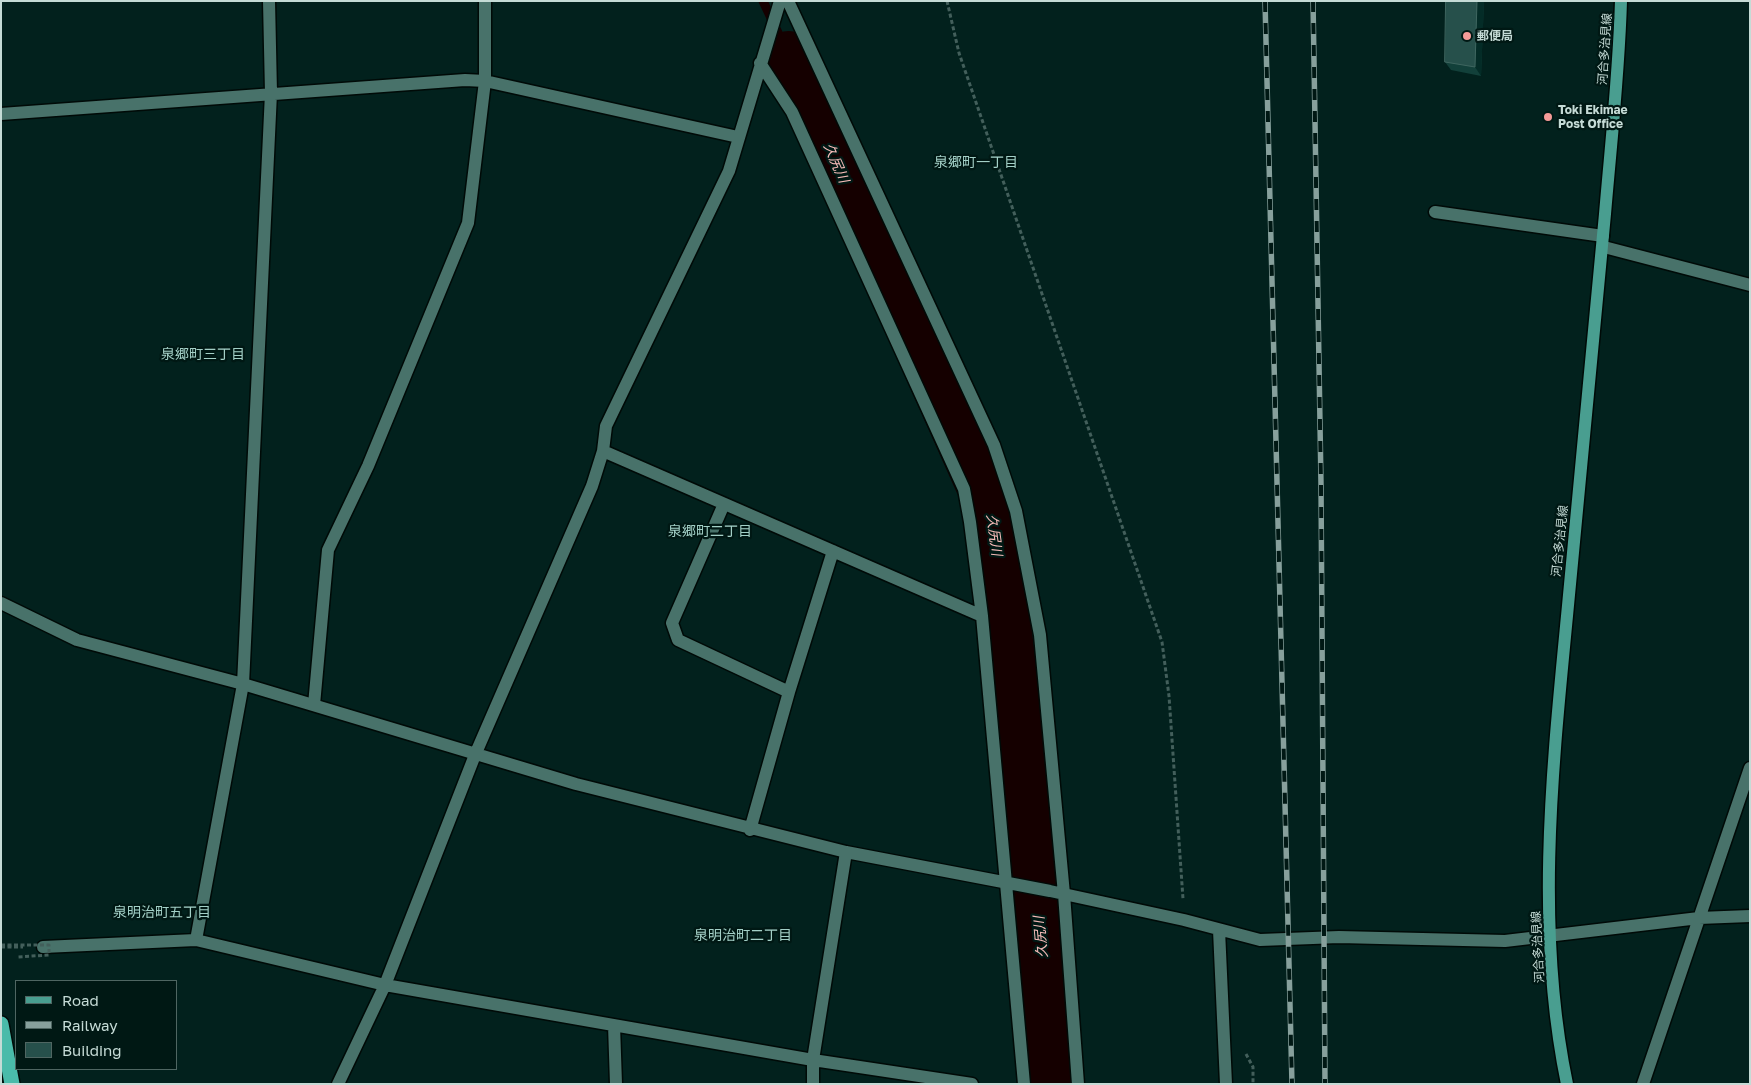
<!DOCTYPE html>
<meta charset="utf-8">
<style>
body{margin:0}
#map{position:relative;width:1751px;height:1085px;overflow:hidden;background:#02211d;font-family:"Golos Text",sans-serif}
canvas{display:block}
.frame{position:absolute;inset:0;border:2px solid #c5dbd6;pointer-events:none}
.legend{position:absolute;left:15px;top:980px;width:162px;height:90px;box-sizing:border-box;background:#001814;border:1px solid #4f6662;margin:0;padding:6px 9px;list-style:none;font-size:15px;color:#c5dbd6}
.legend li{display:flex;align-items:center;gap:10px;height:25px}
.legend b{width:25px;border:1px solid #4f6662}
</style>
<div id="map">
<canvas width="1751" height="1085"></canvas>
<div class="frame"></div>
<ul class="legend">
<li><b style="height:6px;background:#499e90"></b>Road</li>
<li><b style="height:6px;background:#87a09c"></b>Railway</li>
<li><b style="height:14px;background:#26504b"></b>Building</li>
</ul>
</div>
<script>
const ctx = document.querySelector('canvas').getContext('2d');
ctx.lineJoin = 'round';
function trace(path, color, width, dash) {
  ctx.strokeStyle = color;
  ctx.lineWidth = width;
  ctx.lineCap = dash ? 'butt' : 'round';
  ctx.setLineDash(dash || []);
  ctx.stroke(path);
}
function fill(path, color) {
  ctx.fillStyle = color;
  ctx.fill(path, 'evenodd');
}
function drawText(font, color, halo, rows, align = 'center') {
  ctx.font = font + ' "Golos Text","Noto Sans JP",sans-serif';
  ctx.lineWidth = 4.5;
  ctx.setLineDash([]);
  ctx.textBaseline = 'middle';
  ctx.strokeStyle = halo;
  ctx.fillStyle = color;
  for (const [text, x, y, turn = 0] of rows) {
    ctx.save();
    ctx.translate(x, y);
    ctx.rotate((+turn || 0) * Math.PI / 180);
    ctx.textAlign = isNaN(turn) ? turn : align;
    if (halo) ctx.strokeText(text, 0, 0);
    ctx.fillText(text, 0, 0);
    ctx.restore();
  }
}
trace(new Path2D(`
 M 763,1 L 789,56`), '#150000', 9);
trace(new Path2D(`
 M 789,56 L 991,508 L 1034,845 L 1053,1084`), '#150000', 50);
const minor = new Path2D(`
 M 788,1 L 994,445 L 1016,511 L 1040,635 L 1064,894 L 1078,1084
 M 760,63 L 792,112 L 964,489 L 970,522 L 982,616 L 1024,1084
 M 1,114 L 465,80 L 485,81 L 738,137
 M 1435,212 L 1603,236
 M 1604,247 L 1750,285
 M 603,451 L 982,616
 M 724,504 L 672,623 L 678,640 L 789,692
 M 1,603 L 77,640 L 243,684 L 576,784 L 846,852 L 1050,891 L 1184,920 L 1260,940 L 1339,937 L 1505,941 L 1699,918 L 1750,916
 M 314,705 L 328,550 L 368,466 L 468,223 L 485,81 L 485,1
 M 750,830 L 789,692 L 833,551
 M 1219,930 L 1226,1084
 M 196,940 L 243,684 L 271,93 L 269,1
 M 43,947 L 196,940 L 385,985 L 813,1060 L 972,1084
 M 614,1025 L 616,1084
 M 338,1084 L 385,985 L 475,755 L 592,486 L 603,451 L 606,426 L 729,171 L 780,1
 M 813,1084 L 813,1060 L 846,852
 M 1643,1084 L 1750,768`);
const major = new Path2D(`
 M 1567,1084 C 1535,930 1552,771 1567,616 C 1580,482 1593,348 1605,214 C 1611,143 1619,72 1621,1`);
const highway = new Path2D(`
 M 1,1024 L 12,1084`);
trace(minor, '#000a07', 15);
trace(major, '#000a07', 15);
trace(highway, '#000a07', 18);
trace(new Path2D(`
 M 947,1 L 959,53 L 1162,642 L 1169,696 L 1183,899
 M 1,947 L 23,947
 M 1246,1054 L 1253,1067 L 1253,1084`), '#435f5b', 3, [4, 2.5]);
trace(minor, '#48726a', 12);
trace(major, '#499e90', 12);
trace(highway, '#4abbaa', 15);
const rail = new Path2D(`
 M 1265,1 L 1292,1084
 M 1313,1 L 1321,484 L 1325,1084`);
trace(rail, '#87a09c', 5.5);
trace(rail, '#001814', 4, [11]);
trace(new Path2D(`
 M 1,945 L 49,945 L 49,955 L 17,957`), '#435f5b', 3, [4, 2.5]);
fill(new Path2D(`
 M 1446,1 L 1484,1 L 1481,76 L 1451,70 L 1445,62 Z`), '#12403a');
fill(new Path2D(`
 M 1477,1 L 1484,1 L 1481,76 L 1475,67 Z`), '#042c27');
const building = new Path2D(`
 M 1446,1 L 1477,1 L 1475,67 L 1445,62 Z`);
fill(building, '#26504b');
trace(building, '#3f6660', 1);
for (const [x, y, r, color] of [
 [1467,36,5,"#f59b98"],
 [1548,117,5,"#f59b98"]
]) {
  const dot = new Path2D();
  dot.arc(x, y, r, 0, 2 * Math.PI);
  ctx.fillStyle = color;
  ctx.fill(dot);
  trace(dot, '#001814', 2);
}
drawText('bold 12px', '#c5dbd6', '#001814', [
 ["郵便局",1477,36],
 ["Toki Ekimae",1558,110],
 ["Post Office",1558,124]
], 'left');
drawText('12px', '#c5dbd6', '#001814', [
 ["河合多治見線",1605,49,-86],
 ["河合多治見線",1560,541,-84],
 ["河合多治見線",1538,947,-93]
]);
drawText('italic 14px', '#f5bbb8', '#001814', [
 ["久尻川",836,163,66],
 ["久尻川",994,535,82],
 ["久尻川",1041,937,-95]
]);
drawText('14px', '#a3d0c7', '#001814', [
 ["泉郷町一丁目",976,163],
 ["泉郷町三丁目",203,355],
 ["泉郷町二丁目",710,532],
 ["泉明治町五丁目",162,913],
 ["泉明治町二丁目",743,936]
]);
</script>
